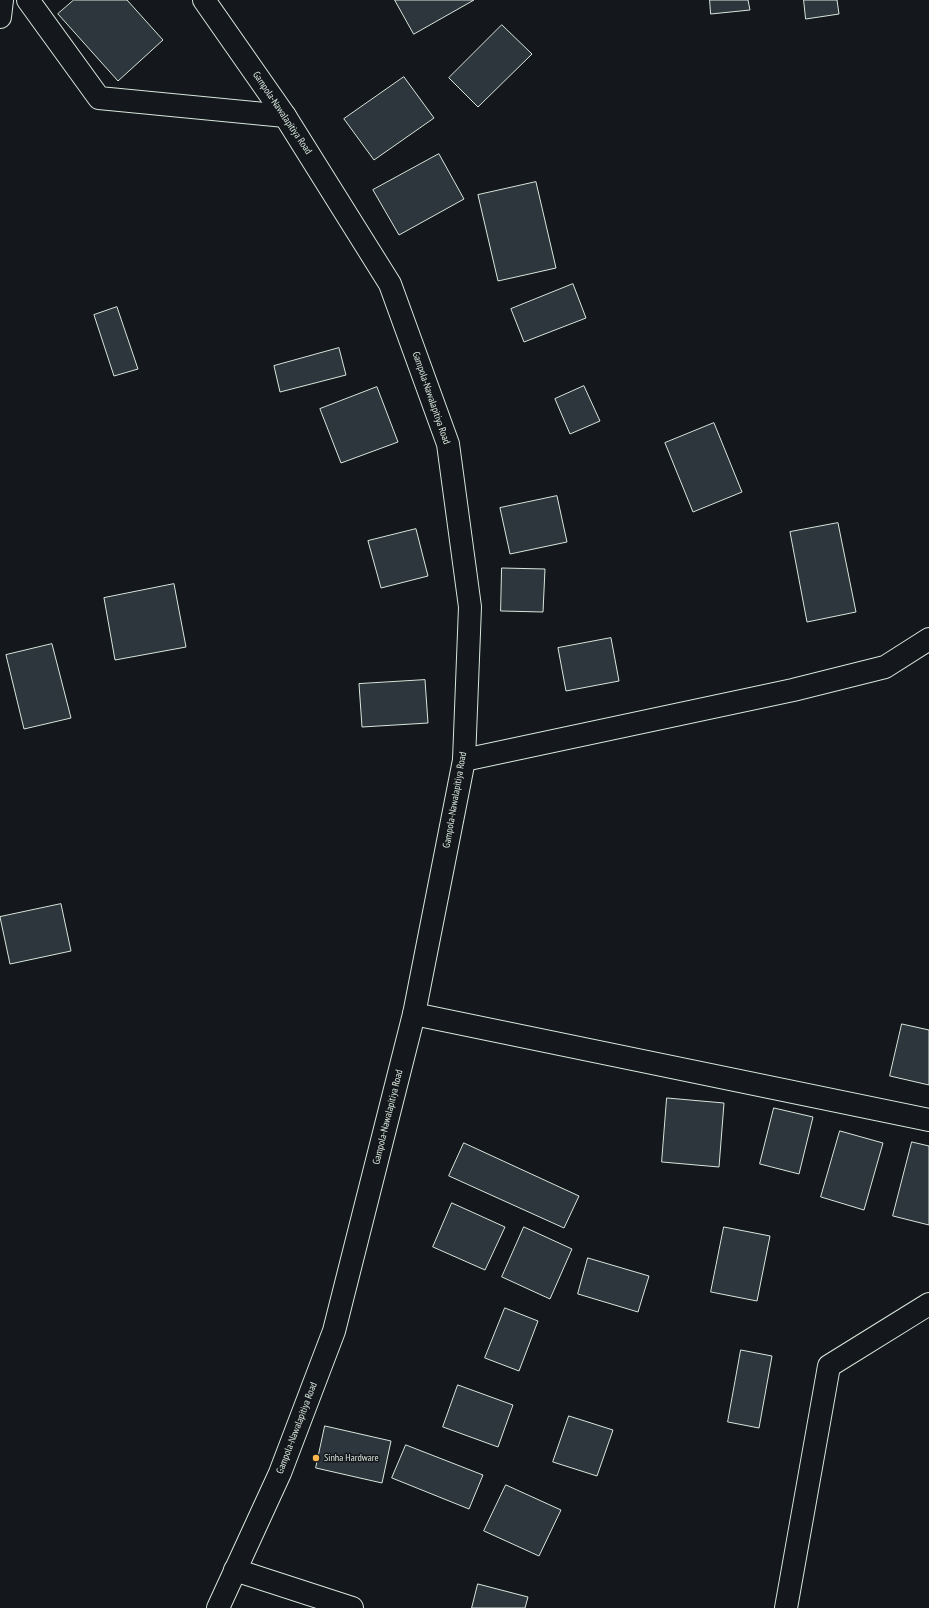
<!DOCTYPE html>
<style>
body{margin:0}
canvas{display:block;background:#14181c}
</style>
<canvas width="929" height="1608"></canvas>
<script>
const ctx = document.querySelector('canvas').getContext('2d');
ctx.lineJoin = 'round';
function fill(path, color) {
  ctx.fillStyle = color;
  ctx.fill(path, 'evenodd');
}
function trace(path, color, width, dash) {
  ctx.strokeStyle = color;
  ctx.lineWidth = width;
  ctx.lineCap = dash ? 'butt' : 'round';
  ctx.setLineDash(dash || []);
  ctx.stroke(path);
}
function drawText(font, color, halo, rows, align = 'center') {
  ctx.font = font + ' "PT Sans Narrow",sans-serif';
  ctx.lineWidth = 3;
  ctx.setLineDash([]);
  ctx.textBaseline = 'middle';
  ctx.strokeStyle = halo;
  ctx.fillStyle = color;
  for (const [text, x, y, turn = 0] of rows) {
    ctx.save();
    ctx.translate(x, y);
    ctx.rotate((+turn || 0) * Math.PI / 180);
    ctx.textAlign = isNaN(turn) ? turn : align;
    if (halo) ctx.strokeText(text, 0, 0);
    ctx.fillText(text, 0, 0);
    ctx.restore();
  }
}
const building = new Path2D(`
 M 74,0 L 127,0 L 163,40 L 118,81 L 58,14 Z
 M 395,0 L 474,0 L 414,34 Z
 M 710,0 L 748,0 L 750,10 L 711,14 Z
 M 804,0 L 837,0 L 839,14 L 806,19 Z
 M 502,25 L 532,54 L 478,107 L 449,78 Z
 M 404,77 L 434,118 L 374,160 L 344,119 Z
 M 439,154 L 464,199 L 399,235 L 373,190 Z
 M 536,182 L 556,268 L 498,281 L 478,195 Z
 M 573,284 L 586,318 L 524,342 L 511,309 Z
 M 117,307 L 138,369 L 114,376 L 94,315 Z
 M 339,348 L 346,375 L 280,392 L 274,366 Z
 M 584,386 L 600,421 L 570,434 L 555,399 Z
 M 377,387 L 398,442 L 341,463 L 320,409 Z
 M 714,423 L 742,492 L 693,512 L 665,443 Z
 M 557,496 L 567,542 L 510,554 L 500,508 Z
 M 838,523 L 856,612 L 807,622 L 790,532 Z
 M 416,529 L 428,576 L 381,588 L 368,541 Z
 M 502,568 L 545,569 L 543,612 L 501,611 Z
 M 174,584 L 186,647 L 115,660 L 104,598 Z
 M 611,638 L 619,681 L 566,691 L 558,648 Z
 M 52,644 L 71,718 L 24,729 L 6,655 Z
 M 425,680 L 428,723 L 362,727 L 359,684 Z
 M 61,904 L 71,951 L 10,964 L 0,917 Z
 M 902,1024 L 929,1030 L 929,1085 L 890,1076 Z
 M 667,1098 L 724,1103 L 719,1167 L 662,1162 Z
 M 774,1108 L 813,1117 L 799,1174 L 760,1164 Z
 M 840,1131 L 883,1143 L 864,1210 L 821,1197 Z
 M 912,1142 L 929,1146 L 929,1225 L 893,1216 Z
 M 464,1143 L 579,1196 L 564,1228 L 449,1176 Z
 M 452,1203 L 505,1227 L 485,1270 L 433,1247 Z
 M 524,1227 L 572,1249 L 550,1299 L 502,1277 Z
 M 724,1227 L 770,1236 L 757,1301 L 711,1292 Z
 M 588,1258 L 649,1276 L 638,1312 L 578,1294 Z
 M 505,1308 L 538,1321 L 519,1371 L 485,1358 Z
 M 741,1350 L 772,1356 L 759,1428 L 728,1422 Z
 M 458,1385 L 513,1405 L 498,1447 L 443,1427 Z
 M 569,1416 L 613,1430 L 597,1476 L 553,1462 Z
 M 325,1426 L 391,1441 L 382,1483 L 316,1468 Z
 M 406,1445 L 483,1475 L 469,1509 L 392,1478 Z
 M 506,1485 L 561,1510 L 539,1556 L 484,1531 Z
 M 478,1584 L 528,1597 L 525,1608 L 472,1608 Z`);
fill(building, '#2c363c');
trace(building, '#d8e6dc', 1);
const street = new Path2D(`
 M 28,0 L 99,98 L 285,116
 M 0,17 L 2,0
 M 464,760 L 793,690 L 885,667 L 929,639
 M 414,1014 L 929,1120
 M 235,1570 L 352,1608
 M 786,1608 L 829,1366 L 929,1304`);
const primary = new Path2D(`
 M 204,0 L 285,116 L 390,284 L 448,444 L 470,607 L 464,760 L 414,1014 L 334,1331 L 280,1473 L 218,1608`);
trace(street, '#d8e6dc', 24);
trace(primary, '#d8e6dc', 24);
trace(street, '#14181c', 22);
trace(primary, '#14181c', 22);
for (const [x, y, r, color] of [
 [316,1458,4,"#ffb74d"]
]) {
  const dot = new Path2D();
  dot.arc(x, y, r, 0, 2 * Math.PI);
  ctx.fillStyle = color;
  ctx.fill(dot);
  trace(dot, '#14181c', 1.5);
}
drawText('10px', '#d8e6dc', '#14181c', [
 ["Gampola-Nawalapitiya Road",282,113,56],
 ["Gampola-Nawalapitiya Road",431,398,71],
 ["Gampola-Nawalapitiya Road",455,800,-80],
 ["Gampola-Nawalapitiya Road",388,1117,-76],
 ["Gampola-Nawalapitiya Road",297,1428,-69]
]);
drawText('10px', '#d8e6dc', '#14181c', [
 ["Sinha Hardware",324,1458]
], 'left');
</script>
